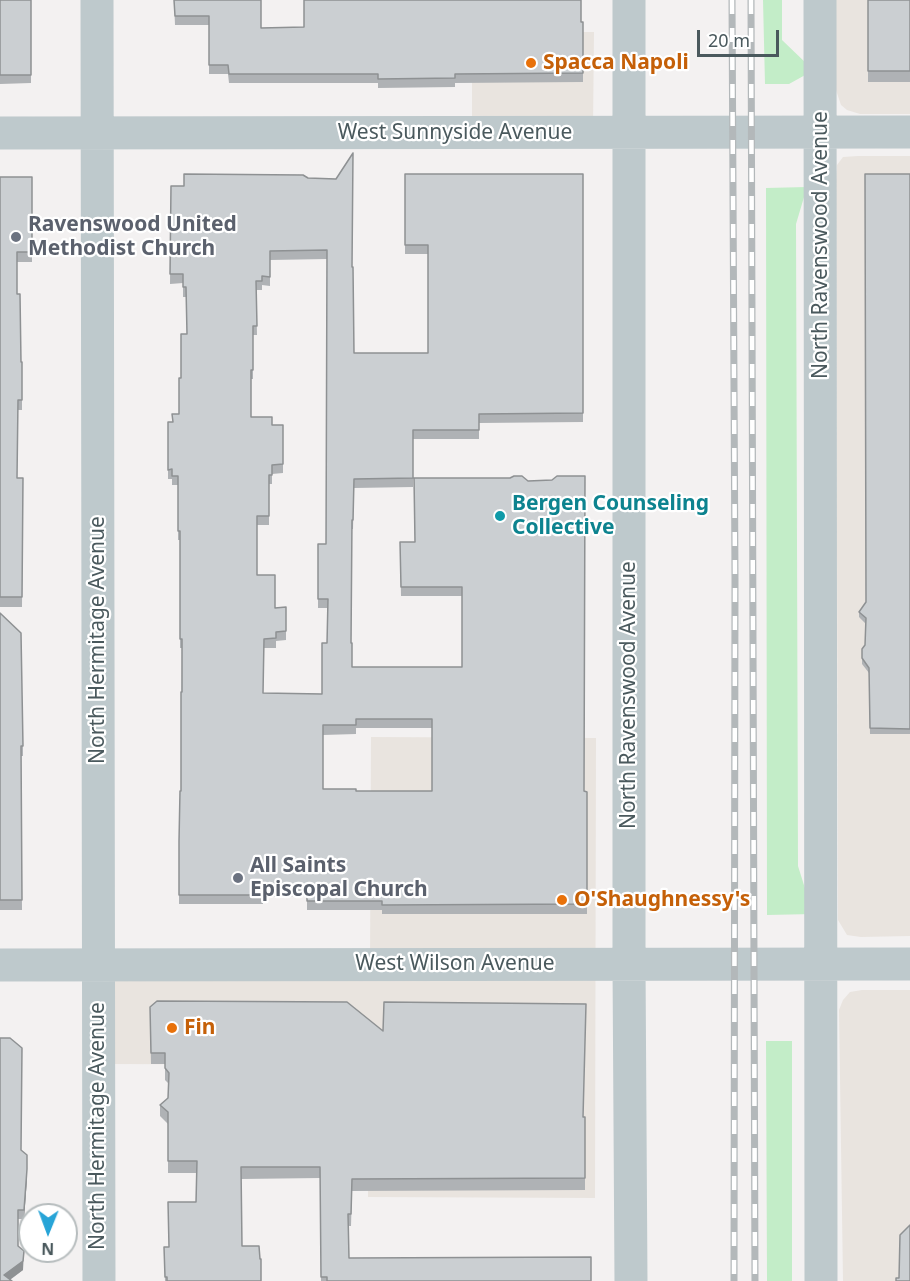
<!DOCTYPE html>
<style>
body{margin:0}
#map{position:relative;width:910px;height:1281px;overflow:hidden;background:#f3f1f1;font-family:"Noto Sans",sans-serif}
canvas{display:block}
.north{position:absolute;left:18px;top:1203px;width:60px;height:60px;box-sizing:border-box;background:#fff;border:2px solid #b7bdbe;border-radius:50%;rotate:181deg;font-size:16px;font-weight:700;line-height:24px;text-align:center;color:#4a595d}
.north::after{content:'';display:block;margin:auto;width:21px;height:27px;background:#27a4d7;clip-path:polygon(50% 0,100% 100%,50% 72%,0 100%)}
.scale{position:absolute;left:697px;top:30px;width:82px;height:27px;box-sizing:border-box;border:3px solid #4a595d;border-top:0;padding-left:8px;font-size:18px;line-height:21px;white-space:nowrap;color:#4a595d;-webkit-text-stroke:4px #fff;paint-order:stroke}
</style>
<div id="map">
<canvas width="910" height="1281"></canvas>
<div class="north">N</div>
<div class="scale">20 m</div>
</div>
<script>
const ctx = document.querySelector('canvas').getContext('2d');
ctx.lineJoin = 'round';
function fill(path, color) {
  ctx.fillStyle = color;
  ctx.fill(path, 'evenodd');
}
function trace(path, color, width, dash) {
  ctx.strokeStyle = color;
  ctx.lineWidth = width;
  ctx.lineCap = dash ? 'butt' : 'round';
  ctx.setLineDash(dash || []);
  ctx.stroke(path);
}
function drawText(font, color, halo, rows, align = 'center') {
  ctx.font = font + ' "Noto Sans",sans-serif';
  ctx.lineWidth = 4.5;
  ctx.setLineDash([]);
  ctx.textBaseline = 'middle';
  ctx.strokeStyle = halo;
  ctx.fillStyle = color;
  for (const [text, x, y, turn = 0] of rows) {
    ctx.save();
    ctx.translate(x, y);
    ctx.rotate((+turn || 0) * Math.PI / 180);
    ctx.textAlign = isNaN(turn) ? turn : align;
    if (halo) ctx.strokeText(text, 0, 0);
    ctx.fillText(text, 0, 0);
    ctx.restore();
  }
}
fill(new Path2D(`
 M 836,0 L 910,0 L 910,114 L 860,114 L 847,110 L 841,105 L 836,90 Z
 M 472,32 L 594,32 L 593,128 L 472,127 Z
 M 858,156 L 910,156 L 910,936 L 861,937 L 847,935 L 838,920 L 836,180 L 837,165 L 843,157 Z
 M 371,737 L 596,738 L 595,1198 L 368,1197 L 368,1065 L 109,1064 L 110,968 L 370,968 Z
 M 862,990 L 910,990 L 910,1281 L 843,1281 L 839,1010 L 843,1000 L 850,992 Z`), '#e9e4df');
fill(new Path2D(`
 M 763,0 L 782,0 L 782,40 L 807,64 L 807,74 L 789,84 L 765,84 Z
 M 807,187 L 796,224 L 798,866 L 813,914 L 767,915 L 766,188 Z
 M 766,1041 L 792,1041 L 792,1281 L 767,1281 Z`), '#c3edc8');
trace(new Path2D(`
 M 97,0 L 99,1281
 M 629,0 L 629,964 L 631,1281
 M 820,0 L 821,1281
 M 0,133 L 910,132
 M 0,965 L 910,964`), '#bec9cc', 33);
const rail = new Path2D(`
 M 732,0 L 735,578 L 734,1281
 M 751,0 L 755,1281`);
trace(rail, '#b3b8ba', 7);
trace(rail, '#fff', 4.5, [14]);
fill(new Path2D(`
 M 0,0 L 31,0 L 31,83 L 0,84 Z
 M 174,0 L 261,28 L 583,22 L 583,82 L 455,83 L 455,87 L 378,88 L 378,83 L 229,83 L 228,74 L 209,74 L 209,25 L 175,25 Z
 M 868,0 L 910,0 L 910,82 L 868,82 Z
 M 405,174 L 583,174 L 583,422 L 479,423 L 479,439 L 413,439 L 413,487 L 354,488 L 353,529 L 352,529 L 351,643 L 352,667 L 462,667 L 462,596 L 401,596 L 400,542 L 415,542 L 414,478 L 584,791 L 587,792 L 587,914 L 382,914 L 382,910 L 307,910 L 307,896 L 263,897 L 263,904 L 179,904 L 179,841 L 181,791 L 182,648 L 180,648 L 180,540 L 178,540 L 178,485 L 172,485 L 172,479 L 168,479 L 168,422 L 173,422 L 179,414 L 181,378 L 187,334 L 186,297 L 183,297 L 183,283 L 170,284 L 171,186 L 184,186 L 303,175 L 352,267 L 354,353 L 428,353 L 428,254 L 405,254 ZM 327,259 L 326,544 L 318,544 L 318,608 L 327,608 L 327,643 L 322,694 L 263,693 L 264,648 L 276,648 L 276,641 L 286,640 L 286,607 L 275,608 L 257,575 L 257,525 L 269,525 L 269,484 L 272,484 L 272,474 L 283,473 L 283,425 L 272,425 L 251,417 L 251,379 L 253,379 L 253,335 L 257,335 L 256,290 L 262,290 L 262,285 L 270,286 L 270,260 ZM 356,728 L 432,728 L 432,791 L 356,791 L 323,789 L 323,735 L 356,734 Z
 M 910,174 L 910,734 L 870,734 L 869,673 L 862,664 L 862,649 L 865,645 L 866,624 L 859,617 L 859,612 L 866,602 Z
 M 0,177 L 32,177 L 32,262 L 17,262 L 17,294 L 21,362 L 22,362 L 22,410 L 18,410 L 17,478 L 23,478 L 22,607 L 0,607 Z
 M 0,613 L 23,746 L 23,756 L 21,756 L 22,910 L 0,910 Z
 M 150,1007 L 383,1031 L 585,1117 L 585,1190 L 352,1191 L 351,1226 L 349,1226 L 349,1258 L 591,1281 L 321,1281 L 320,1178 L 241,1179 L 242,1246 L 260,1259 L 261,1281 L 165,1281 L 164,1247 L 169,1247 L 196,1202 L 197,1173 L 168,1173 L 168,1124 L 160,1116 L 160,1105 L 168,1098 L 169,1084 L 165,1080 L 165,1064 L 151,1064 Z
 M 21,1150 L 27,1178 L 24,1219 L 18,1219 L 18,1246 L 23,1270 L 10,1280 L 0,1281 Z`), '#afb2b5');
fill(new Path2D(`
 M 27,1169 L 27,1178 L 24,1219 L 24,1210 Z
 M 24,1251 L 23,1270 L 8,1281 L 4,1275 Z`), '#8e9193');
const building = new Path2D(`
 M 0,0 L 31,0 L 31,75 L 0,75 Z
 M 174,0 L 261,0 L 261,28 L 304,27 L 304,0 L 581,0 L 581,22 L 583,22 L 583,73 L 455,74 L 455,78 L 378,79 L 378,74 L 229,74 L 228,65 L 209,65 L 209,16 L 175,16 Z
 M 868,0 L 910,0 L 910,71 L 868,71 Z
 M 353,153 L 352,267 L 353,267 L 354,353 L 428,353 L 428,245 L 405,245 L 405,174 L 583,174 L 583,413 L 479,414 L 479,430 L 413,430 L 413,478 L 354,479 L 353,520 L 352,520 L 351,643 L 352,643 L 352,667 L 462,667 L 462,587 L 401,587 L 400,542 L 415,542 L 414,478 L 510,478 L 514,476 L 522,476 L 528,481 L 552,480 L 557,476 L 585,476 L 584,791 L 587,792 L 587,904 L 382,905 L 382,901 L 307,901 L 307,887 L 263,888 L 263,895 L 179,895 L 179,841 L 180,791 L 181,791 L 181,692 L 182,692 L 182,639 L 180,639 L 180,531 L 178,531 L 178,476 L 172,476 L 172,469 L 168,470 L 168,422 L 173,422 L 172,414 L 179,414 L 179,378 L 181,378 L 181,334 L 187,334 L 186,287 L 183,287 L 183,274 L 170,274 L 171,186 L 184,186 L 184,174 L 303,175 L 308,178 L 336,179 ZM 327,250 L 326,544 L 318,544 L 318,599 L 328,599 L 327,643 L 322,643 L 322,694 L 263,693 L 264,639 L 276,638 L 276,632 L 286,631 L 286,607 L 275,608 L 275,575 L 257,575 L 257,516 L 269,516 L 269,475 L 272,475 L 272,465 L 283,464 L 283,425 L 272,425 L 272,417 L 251,417 L 251,370 L 253,370 L 253,326 L 257,326 L 256,281 L 262,281 L 262,276 L 270,277 L 270,251 ZM 356,719 L 432,719 L 432,791 L 356,791 L 356,789 L 323,789 L 323,725 L 356,725 Z
 M 865,174 L 910,174 L 910,729 L 870,728 L 869,668 L 862,658 L 862,649 L 865,645 L 866,618 L 859,612 L 866,602 Z
 M 0,177 L 32,177 L 32,252 L 17,252 L 17,294 L 20,294 L 21,362 L 22,362 L 22,400 L 18,400 L 17,478 L 23,478 L 22,597 L 0,597 Z
 M 0,613 L 21,633 L 23,746 L 21,746 L 22,900 L 0,900 Z
 M 157,1001 L 347,1002 L 383,1031 L 384,1002 L 586,1004 L 583,1117 L 585,1117 L 585,1178 L 352,1179 L 351,1214 L 348,1214 L 349,1258 L 591,1257 L 591,1281 L 327,1281 L 327,1277 L 321,1277 L 320,1167 L 241,1167 L 242,1246 L 259,1246 L 260,1259 L 261,1259 L 261,1281 L 167,1281 L 167,1277 L 165,1277 L 164,1247 L 169,1247 L 168,1202 L 196,1202 L 197,1161 L 168,1161 L 168,1112 L 160,1105 L 168,1098 L 169,1073 L 165,1068 L 165,1053 L 151,1053 L 150,1007 Z
 M 0,1038 L 10,1038 L 22,1048 L 21,1150 L 27,1155 L 27,1169 L 24,1210 L 18,1210 L 18,1246 L 24,1251 L 23,1261 L 4,1275 L 12,1281 L 0,1281 Z
 M 910,1225 L 910,1281 L 896,1281 L 896,1278 L 899,1278 L 900,1235 Z`);
fill(building, '#cbcfd2');
trace(building, '#8e9193', 1.5);
for (const [x, y, r, color] of [
 [531,63,6,"#e8710a"],
 [16,237,6,"#6b7280"],
 [500,516,6,"#0f9aa8"],
 [238,878,6,"#6b7280"],
 [562,900,6,"#e8710a"],
 [172,1028,6,"#e8710a"]
]) {
  const dot = new Path2D();
  dot.arc(x, y, r, 0, 2 * Math.PI);
  ctx.fillStyle = color;
  ctx.fill(dot);
  trace(dot, '#fff', 2);
}
drawText('bold 21px', '#c56008', '#fff', [
 ["Spacca Napoli",543,63],
 ["O'Shaughnessy's",574,900],
 ["Fin",184,1028]
], 'left');
drawText('21px', '#4a595d', '#fff', [
 ["West Sunnyside Avenue",455,133],
 ["North Ravenswood Avenue",821,245,-90],
 ["North Hermitage Avenue",98,640,-90],
 ["North Ravenswood Avenue",629,695,-90],
 ["West Wilson Avenue",455,964],
 ["North Hermitage Avenue",98,1126,-90]
]);
drawText('bold 21px', '#5b616d', '#fff', [
 ["Ravenswood United",28,225],
 ["Methodist Church",28,249],
 ["All Saints",250,866],
 ["Episcopal Church",250,890]
], 'left');
drawText('bold 21px', '#0d838f', '#fff', [
 ["Bergen Counseling",512,504],
 ["Collective",512,528]
], 'left');
</script>
